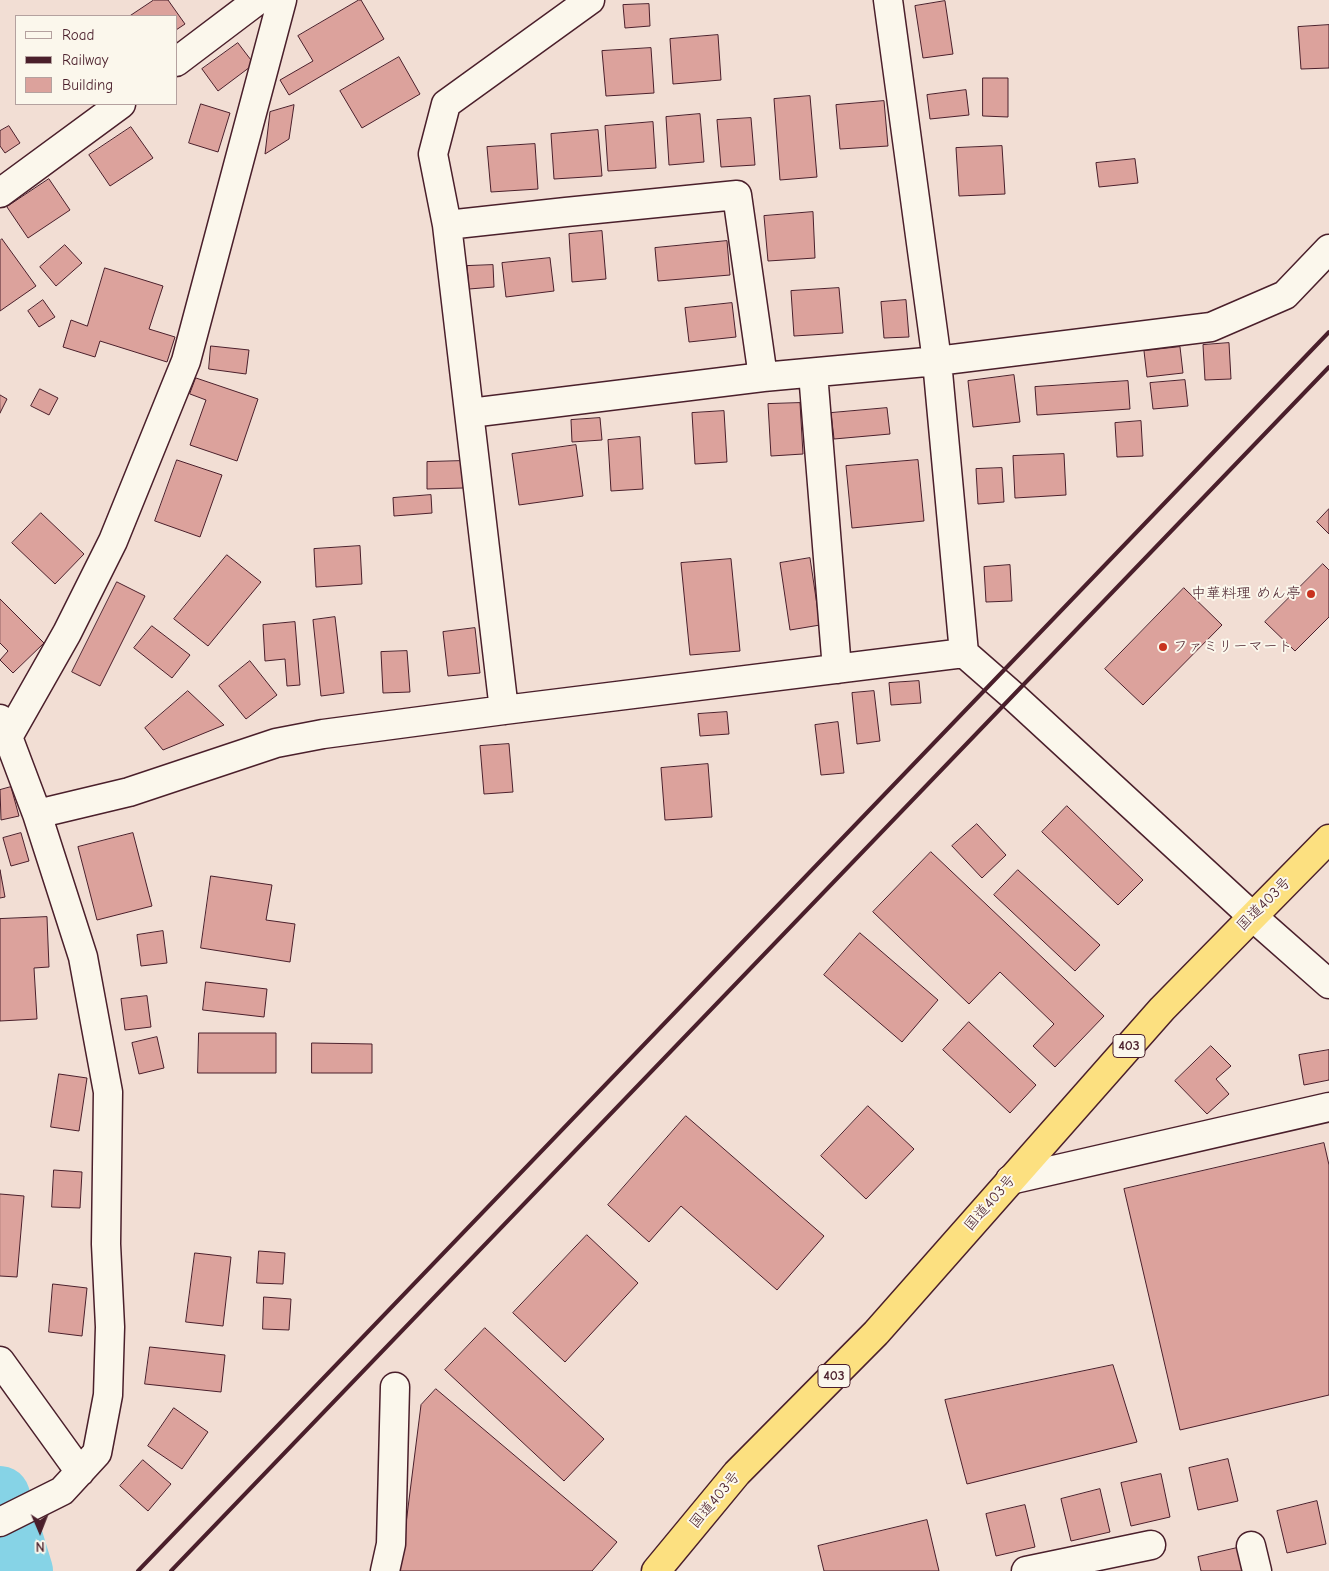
<!DOCTYPE html>
<meta charset="utf-8">
<style>
body{margin:0}
#map{position:relative;width:1329px;height:1571px;overflow:hidden;background:#f2ded4;font-family:"Comic Neue",sans-serif}
canvas{display:block}
.legend{position:absolute;left:15px;top:15px;width:162px;height:90px;box-sizing:border-box;background:#fbf7ec;border:1px solid #b4a19f;margin:0;padding:6px 9px;list-style:none;font-size:15px;color:#4a1f2b}
.legend li{display:flex;align-items:center;gap:10px;height:25px}
.legend b{width:25px;border:1px solid #b4a19f}
.north{position:absolute;left:15px;top:1506px;width:50px;height:50px;-webkit-text-stroke:4px #fbf7ec;paint-order:stroke;rotate:179deg;font-size:14px;font-weight:700;line-height:20px;text-align:center;color:#4a1f2b}
.north::after{content:'';display:block;margin:auto;width:18px;height:22px;background:#4a1f2b;clip-path:polygon(50% 0,100% 100%,50% 72%,0 100%)}
</style>
<div id="map">
<canvas width="1329" height="1571"></canvas>
<ul class="legend">
<li><b style="height:6px;background:#fbf7ec"></b>Road</li>
<li><b style="height:6px;background:#4a1f2b"></b>Railway</li>
<li><b style="height:14px;background:#dca29c"></b>Building</li>
</ul>
<div class="north">N</div>
</div>
<script>
const ctx = document.querySelector('canvas').getContext('2d');
ctx.lineJoin = 'round';
function trace(path, color, width, dash) {
  ctx.strokeStyle = color;
  ctx.lineWidth = width;
  ctx.lineCap = dash ? 'butt' : 'round';
  ctx.setLineDash(dash || []);
  ctx.stroke(path);
}
function fill(path, color) {
  ctx.fillStyle = color;
  ctx.fill(path, 'evenodd');
}
function drawText(font, color, halo, rows, align = 'center') {
  ctx.font = font + ' "Comic Neue","Klee One",sans-serif';
  ctx.lineWidth = 4;
  ctx.setLineDash([]);
  ctx.textBaseline = 'middle';
  ctx.strokeStyle = halo;
  ctx.fillStyle = color;
  for (const [text, x, y, turn = 0] of rows) {
    ctx.save();
    ctx.translate(x, y);
    ctx.rotate((+turn || 0) * Math.PI / 180);
    ctx.textAlign = isNaN(turn) ? turn : align;
    if (halo) ctx.strokeText(text, 0, 0);
    ctx.fillText(text, 0, 0);
    ctx.restore();
  }
}
trace(new Path2D(`
 M 0,1496 L 23,1571`), '#86d3e6', 60);
const building = new Path2D(`
 M 154,0 L 168,0 L 185,24 L 176,30 L 176,16 L 130,16 Z
 M 359,0 L 361,0 L 384,39 L 289,95 L 280,80 L 313,61 L 298,36 Z
 M 945,1 L 953,54 L 923,58 L 915,6 Z
 M 649,4 L 650,26 L 625,28 L 623,5 Z
 M 1329,25 L 1329,68 L 1301,69 L 1298,27 Z
 M 718,35 L 721,80 L 673,84 L 670,39 Z
 M 238,43 L 254,64 L 218,91 L 202,69 Z
 M 651,48 L 654,93 L 606,96 L 602,51 Z
 M 399,57 L 420,94 L 362,128 L 340,91 Z
 M 983,78 L 1008,78 L 1008,117 L 983,116 Z
 M 966,90 L 969,115 L 930,119 L 927,95 Z
 M 810,96 L 817,177 L 780,180 L 774,99 Z
 M 884,101 L 888,146 L 840,149 L 836,105 Z
 M 201,104 L 230,113 L 218,152 L 189,143 Z
 M 294,105 L 289,139 L 265,154 L 270,112 Z
 M 700,114 L 704,162 L 669,165 L 666,117 Z
 M 751,118 L 755,165 L 721,167 L 717,120 Z
 M 653,122 L 656,168 L 608,171 L 605,126 Z
 M 9,126 L 20,143 L 5,153 L 0,146 L 0,131 Z
 M 131,127 L 153,158 L 110,186 L 89,155 Z
 M 598,130 L 602,176 L 554,179 L 551,134 Z
 M 535,144 L 538,189 L 491,192 L 487,147 Z
 M 1002,146 L 1005,194 L 959,196 L 956,148 Z
 M 1135,159 L 1138,183 L 1099,187 L 1096,163 Z
 M 49,179 L 70,210 L 28,238 L 7,207 Z
 M 813,212 L 815,258 L 768,261 L 764,216 Z
 M 602,231 L 606,279 L 572,282 L 569,234 Z
 M 2,239 L 36,286 L 0,311 L 0,241 Z
 M 727,241 L 730,275 L 658,281 L 655,248 Z
 M 65,245 L 82,263 L 56,286 L 40,267 Z
 M 550,258 L 554,291 L 506,297 L 502,263 Z
 M 493,265 L 494,287 L 469,289 L 467,266 Z
 M 105,268 L 163,286 L 149,329 L 175,337 L 167,362 L 100,341 L 95,357 L 63,347 L 71,320 L 87,326 Z
 M 839,288 L 843,333 L 794,336 L 791,291 Z
 M 43,300 L 55,317 L 39,327 L 28,311 Z
 M 906,300 L 909,337 L 884,338 L 881,302 Z
 M 732,303 L 736,337 L 689,342 L 685,308 Z
 M 1229,343 L 1231,379 L 1205,380 L 1203,345 Z
 M 211,346 L 249,350 L 246,374 L 209,369 Z
 M 1180,347 L 1183,373 L 1147,377 L 1144,351 Z
 M 1014,375 L 1020,422 L 973,427 L 968,381 Z
 M 196,378 L 258,399 L 237,461 L 190,445 L 206,400 L 190,394 Z
 M 1185,380 L 1188,406 L 1153,409 L 1150,383 Z
 M 1128,381 L 1130,409 L 1037,415 L 1035,387 Z
 M 40,389 L 58,398 L 49,415 L 31,406 Z
 M 0,395 L 7,399 L 0,413 Z
 M 800,403 L 803,454 L 771,456 L 768,404 Z
 M 887,408 L 890,434 L 834,439 L 831,413 Z
 M 724,411 L 727,462 L 695,464 L 692,413 Z
 M 600,418 L 602,440 L 572,442 L 571,420 Z
 M 1141,421 L 1143,456 L 1117,457 L 1115,423 Z
 M 640,437 L 643,489 L 611,491 L 608,440 Z
 M 576,445 L 583,496 L 519,505 L 512,454 Z
 M 1064,454 L 1066,495 L 1015,498 L 1013,456 Z
 M 177,460 L 222,475 L 200,537 L 155,521 Z
 M 918,460 L 924,521 L 852,528 L 846,466 Z
 M 462,461 L 463,488 L 427,489 L 427,462 Z
 M 1002,468 L 1004,502 L 978,504 L 976,469 Z
 M 431,495 L 432,513 L 394,516 L 393,498 Z
 M 1329,509 L 1329,534 L 1317,522 Z
 M 41,513 L 84,554 L 55,584 L 12,543 Z
 M 360,546 L 362,584 L 316,587 L 314,549 Z
 M 227,555 L 261,582 L 208,646 L 174,619 Z
 M 810,558 L 820,625 L 790,630 L 780,563 Z
 M 731,559 L 740,651 L 690,655 L 681,563 Z
 M 1323,564 L 1329,570 L 1329,617 L 1295,651 L 1265,622 Z
 M 1010,565 L 1012,601 L 986,602 L 984,567 Z
 M 117,582 L 145,596 L 100,686 L 72,672 Z
 M 1184,588 L 1222,625 L 1143,705 L 1105,669 Z
 M 0,599 L 44,643 L 13,673 L 0,660 L 8,651 L 0,643 Z
 M 335,617 L 344,693 L 321,696 L 313,620 Z
 M 295,622 L 300,685 L 287,686 L 285,659 L 265,661 L 263,625 Z
 M 152,626 L 190,655 L 172,678 L 134,648 Z
 M 475,628 L 480,673 L 448,676 L 443,632 Z
 M 407,651 L 410,692 L 383,693 L 381,652 Z
 M 250,661 L 277,695 L 246,719 L 219,686 Z
 M 919,681 L 921,703 L 891,705 L 889,683 Z
 M 188,691 L 224,725 L 163,750 L 145,728 Z
 M 874,691 L 880,741 L 857,744 L 852,693 Z
 M 727,712 L 729,734 L 700,736 L 698,714 Z
 M 838,722 L 844,773 L 821,775 L 815,725 Z
 M 509,744 L 513,792 L 484,794 L 480,746 Z
 M 708,764 L 712,817 L 665,820 L 661,768 Z
 M 11,787 L 19,816 L 1,820 L 0,790 Z
 M 1067,806 L 1143,880 L 1118,905 L 1042,832 Z
 M 977,824 L 1006,855 L 982,878 L 952,846 Z
 M 21,833 L 29,861 L 11,866 L 3,838 Z
 M 133,833 L 152,906 L 97,920 L 78,847 Z
 M 931,852 L 1104,1016 L 1055,1067 L 1033,1046 L 1054,1024 L 1000,972 L 969,1004 L 873,912 Z
 M 0,870 L 5,897 L 0,898 Z
 M 1018,870 L 1100,945 L 1075,971 L 994,895 Z
 M 211,876 L 272,885 L 266,920 L 295,924 L 290,962 L 201,948 Z
 M 47,917 L 49,967 L 34,968 L 37,1019 L 0,1021 L 0,919 Z
 M 163,931 L 167,963 L 141,966 L 137,935 Z
 M 860,933 L 938,1000 L 902,1042 L 824,975 Z
 M 206,982 L 267,989 L 264,1017 L 203,1010 Z
 M 147,996 L 151,1027 L 125,1030 L 121,999 Z
 M 969,1022 L 1036,1085 L 1010,1113 L 943,1050 Z
 M 199,1033 L 276,1033 L 276,1073 L 198,1073 Z
 M 157,1037 L 164,1068 L 139,1074 L 132,1043 Z
 M 312,1043 L 372,1044 L 372,1073 L 312,1073 Z
 M 1211,1046 L 1231,1066 L 1216,1079 L 1229,1094 L 1207,1114 L 1175,1081 Z
 M 1329,1050 L 1329,1080 L 1304,1085 L 1299,1055 Z
 M 59,1074 L 87,1078 L 79,1131 L 51,1127 Z
 M 868,1106 L 914,1149 L 866,1199 L 821,1156 Z
 M 686,1116 L 824,1236 L 777,1290 L 681,1206 L 649,1242 L 608,1205 Z
 M 1324,1143 L 1329,1165 L 1329,1395 L 1180,1430 L 1124,1189 Z
 M 54,1170 L 82,1172 L 80,1208 L 52,1207 Z
 M 0,1194 L 24,1196 L 17,1277 L 0,1276 Z
 M 587,1235 L 638,1283 L 565,1362 L 513,1313 Z
 M 259,1251 L 285,1253 L 283,1284 L 257,1283 Z
 M 195,1253 L 231,1257 L 223,1326 L 186,1322 Z
 M 53,1284 L 87,1288 L 82,1336 L 49,1332 Z
 M 264,1297 L 291,1299 L 289,1330 L 263,1329 Z
 M 485,1328 L 604,1439 L 564,1481 L 445,1370 Z
 M 150,1347 L 225,1355 L 221,1392 L 145,1384 Z
 M 1113,1365 L 1137,1442 L 967,1484 L 945,1400 Z
 M 436,1389 L 617,1542 L 592,1571 L 400,1571 L 421,1405 Z
 M 174,1408 L 208,1432 L 182,1469 L 148,1446 Z
 M 1228,1459 L 1238,1501 L 1198,1510 L 1189,1468 Z
 M 143,1460 L 171,1484 L 148,1511 L 120,1486 Z
 M 1161,1474 L 1170,1517 L 1131,1526 L 1121,1483 Z
 M 1100,1489 L 1110,1532 L 1071,1541 L 1061,1499 Z
 M 1317,1501 L 1326,1544 L 1287,1553 L 1277,1511 Z
 M 1025,1505 L 1035,1547 L 996,1556 L 986,1514 Z
 M 927,1520 L 939,1571 L 824,1571 L 818,1546 Z
 M 1237,1548 L 1242,1571 L 1201,1571 L 1198,1557 Z`);
fill(building, '#dca29c');
trace(building, '#4a1f2b', 1);
const minor = new Path2D(`
 M 888,0 L 937,361 L 964,653 L 1012,695 L 1252,916 L 1329,984
 M 176,62 L 258,0
 M 0,193 L 121,104
 M 447,225 L 433,154 L 446,104 L 590,0
 M 813,373 L 837,669
 M 470,413 L 763,377 L 937,361 L 1211,327 L 1285,295 L 1329,249
 M 504,710 L 447,225 L 566,212 L 737,195 L 763,377
 M 0,719 L 8,737 L 37,814 L 83,957 L 108,1092 L 106,1244 L 110,1327 L 108,1395 L 97,1453 L 62,1491 L 0,1522
 M 8,737 L 67,633 L 113,541 L 186,361 L 282,0
 M 37,814 L 129,792 L 276,743 L 323,734 L 504,710 L 964,653
 M 1010,1180 L 1329,1107
 M 0,1361 L 80,1472
 M 1251,1546 L 1257,1571
 M 385,1571 L 391,1544 L 395,1387
 M 1026,1571 L 1151,1545`);
const highway = new Path2D(`
 M 656,1571 L 737,1473 L 876,1333 L 1162,1009 L 1329,839`);
trace(minor, '#4a1f2b', 31);
trace(highway, '#4a1f2b', 31);
trace(minor, '#fbf7ec', 28);
trace(highway, '#fce080', 28);
trace(new Path2D(`
 M 138,1571 L 1329,332
 M 171,1571 L 1329,367`), '#4a1f2b', 4);
for (const [x, y, r, color] of [
 [1311,594,5,"#c8321e"],
 [1163,647,5,"#c8321e"]
]) {
  const dot = new Path2D();
  dot.arc(x, y, r, 0, 2 * Math.PI);
  ctx.fillStyle = color;
  ctx.fill(dot);
  trace(dot, '#fbf7ec', 2);
}
for (const [x, y, w] of [
 [1129,1046,32],
 [834,1376,32]
]) {
  const box = new Path2D();
  box.roundRect(x - w / 2, y - 11.5, w, 23, 4);
  ctx.fillStyle = '#fbf7ec';
  ctx.fill(box);
  trace(box, '#4a1f2b', 1);
}
drawText('bold 14px', '#4a1f2b', null, [
 ["403",1129,1046],
 ["403",834,1376]
]);
drawText('15px', '#4a1f2b', '#fbf7ec', [
 ["中華料理 めん亭",1301,594],
 ["ファミリーマート",1173,647,"left"]
], 'right');
drawText('15px', '#4a1f2b', '#fbf7ec', [
 ["国道403号",1264,904,-45],
 ["国道403号",990,1203,-49],
 ["国道403号",715,1500,-50]
]);
</script>
